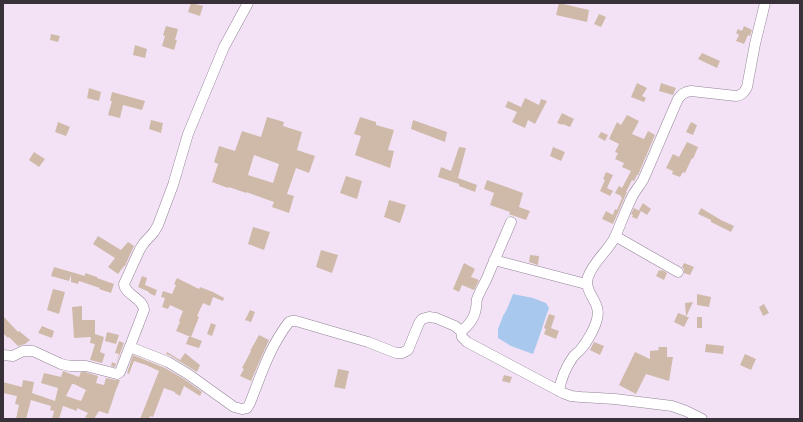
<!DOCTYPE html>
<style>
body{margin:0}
#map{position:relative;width:803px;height:422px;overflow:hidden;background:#f3e2f6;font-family:"IBM Plex Serif",serif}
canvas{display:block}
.frame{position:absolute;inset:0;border:4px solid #383139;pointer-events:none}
</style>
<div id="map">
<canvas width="803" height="422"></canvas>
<div class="frame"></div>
</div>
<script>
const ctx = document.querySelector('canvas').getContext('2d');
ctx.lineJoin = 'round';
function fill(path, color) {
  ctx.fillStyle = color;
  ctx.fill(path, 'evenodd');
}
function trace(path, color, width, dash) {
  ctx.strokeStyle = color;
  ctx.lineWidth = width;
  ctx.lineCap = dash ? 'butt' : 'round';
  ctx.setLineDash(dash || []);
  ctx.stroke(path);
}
fill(new Path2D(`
 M 513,294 L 533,298 L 546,303 L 549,308 C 543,324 539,339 533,354 L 511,346 L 498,338 L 498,329 L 503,316 L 507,309 Z`), '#a8c9ed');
fill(new Path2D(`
 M 191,3 L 203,6 L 200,16 L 188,12 Z
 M 559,3 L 589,10 L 587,22 L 556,15 Z
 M 599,14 L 606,17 L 601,27 L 594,24 Z
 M 166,26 L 178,29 L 175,40 L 177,40 L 174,50 L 162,46 L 165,36 L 163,35 Z
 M 744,26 L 752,30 L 750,36 L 748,35 L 744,44 L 736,41 L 739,35 L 736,33 L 738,29 L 742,31 Z
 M 51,34 L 60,36 L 58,42 L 50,40 Z
 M 135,45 L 147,49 L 145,58 L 133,55 Z
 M 702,53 L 720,61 L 717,68 L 698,59 Z
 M 637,83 L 647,88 L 642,96 L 646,98 L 644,102 L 631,97 Z
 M 661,83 L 676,88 L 673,95 L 659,91 Z
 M 89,88 L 101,92 L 99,101 L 87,98 Z
 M 112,92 L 145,101 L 142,110 L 123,105 L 120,118 L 108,115 L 112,101 L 110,101 Z
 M 525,98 L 539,105 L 541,99 L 547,101 L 535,124 L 528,120 L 525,128 L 512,122 L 517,112 L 505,107 L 508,101 L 521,107 Z
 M 562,113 L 574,119 L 570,127 L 563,124 L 563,125 L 557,123 Z
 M 627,115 L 639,121 L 632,134 L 644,139 L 648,131 L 655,135 L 638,175 L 637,175 L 634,181 L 632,180 L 626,192 L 627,192 L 613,224 L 602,219 L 606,211 L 613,215 L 615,209 L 617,210 L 622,198 L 621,197 L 621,196 L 615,193 L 619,186 L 622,188 L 631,171 L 622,167 L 624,163 L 615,159 L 618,153 L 615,152 L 619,144 L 609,139 L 617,122 L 621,125 Z
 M 267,117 L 284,122 L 283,126 L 302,132 L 297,150 L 315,156 L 309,173 L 296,168 L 287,194 L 294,196 L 289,213 L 272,207 L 274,202 L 246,192 L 246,193 L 229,187 L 228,188 L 212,182 L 218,164 L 214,162 L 219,146 L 235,151 L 242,131 L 261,137 ZM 254,155 L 279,164 L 273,183 L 248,175 Z
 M 360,117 L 376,122 L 376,125 L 394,130 L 388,150 L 394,151 L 390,168 L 355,155 L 361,136 L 354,134 Z
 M 151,120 L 163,123 L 161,133 L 149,129 Z
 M 413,120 L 447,132 L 445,142 L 411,129 Z
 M 58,122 L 70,127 L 66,136 L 55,132 Z
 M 691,122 L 697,125 L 693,135 L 686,132 Z
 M 601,132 L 608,135 L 605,141 L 598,137 Z
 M 687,142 L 698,147 L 693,159 L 692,158 L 685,173 L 683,172 L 680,177 L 672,174 L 673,171 L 666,168 L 673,154 L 679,157 Z
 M 459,147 L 466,148 L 458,178 L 477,185 L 475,192 L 459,186 L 459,184 L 438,177 L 441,167 L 451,171 Z
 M 553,147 L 565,152 L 561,161 L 550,156 Z
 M 34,152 L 45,159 L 39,167 L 29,160 Z
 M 606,172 L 613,175 L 607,188 L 613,191 L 610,196 L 600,191 L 605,180 L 603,179 Z
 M 346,176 L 362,181 L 357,199 L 340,193 Z
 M 487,180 L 523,193 L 519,207 L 530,211 L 526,220 L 509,214 L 510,212 L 490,205 L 494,193 L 484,189 Z
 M 389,200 L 406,205 L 400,223 L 384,217 Z
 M 643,203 L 651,209 L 647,215 L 641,211 L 637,219 L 632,217 L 633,215 L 631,214 L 634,208 L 640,211 L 639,210 Z
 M 701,208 L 721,220 L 734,226 L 731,232 L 711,222 L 711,220 L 698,214 Z
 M 253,227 L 270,232 L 264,250 L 248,244 Z
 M 98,236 L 121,250 L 128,242 L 134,246 L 125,266 L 124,266 L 118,274 L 108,267 L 115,258 L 93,244 Z
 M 321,250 L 338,255 L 332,273 L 316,267 Z
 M 530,255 L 539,256 L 538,265 L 529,262 Z
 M 464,263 L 475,269 L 471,277 L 479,280 L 474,290 L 462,285 L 459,292 L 453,289 Z
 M 684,263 L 694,267 L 690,275 L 684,273 L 684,269 L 682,267 Z
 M 54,267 L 85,276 L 85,273 L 97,277 L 97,278 L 114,284 L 111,293 L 99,289 L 100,288 L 79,281 L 78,284 L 71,282 L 71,275 L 69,281 L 51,276 Z
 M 659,270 L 661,271 L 662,270 L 667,273 L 664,280 L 656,276 Z
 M 142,276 L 147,278 L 145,285 L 157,290 L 155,296 L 149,293 L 149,292 L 138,287 Z
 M 177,278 L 199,289 L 200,287 L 213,292 L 224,298 L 223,301 L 213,297 L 210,306 L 203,303 L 197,316 L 199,317 L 191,337 L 176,331 L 180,322 L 179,321 L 183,311 L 170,305 L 168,309 L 162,307 L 165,298 L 161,297 L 163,291 L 172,294 L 176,285 L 174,284 Z
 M 53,289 L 65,292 L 59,314 L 47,310 Z
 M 697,294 L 711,297 L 709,307 L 697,305 Z
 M 693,302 L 686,317 L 689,317 L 684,327 L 674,322 L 678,313 L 686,316 L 685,303 Z
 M 764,304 L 769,313 L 763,316 L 759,307 Z
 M 82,306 L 82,320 L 95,320 L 95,334 L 104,337 L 100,352 L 105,354 L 102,363 L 90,360 L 95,344 L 90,343 L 91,337 L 74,338 L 72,307 Z
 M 250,310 L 255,312 L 251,322 L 245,320 Z
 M 549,314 L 555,316 L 551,328 L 559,331 L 556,339 L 544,334 L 546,329 L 544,328 Z
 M 3,316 L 18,332 L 19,331 L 30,340 L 25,344 L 18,346 L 9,337 L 8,338 L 3,333 Z
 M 697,317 L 702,317 L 702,328 L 697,328 Z
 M 211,323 L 216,325 L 212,336 L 207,334 Z
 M 42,326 L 54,331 L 52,338 L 38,333 Z
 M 107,332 L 119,335 L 116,344 L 105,341 Z
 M 259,335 L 269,340 L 261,358 L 251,381 L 240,376 L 244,369 L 242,368 L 251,351 L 250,351 Z
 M 189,336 L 202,341 L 199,348 L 186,344 Z
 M 119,341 L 124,343 L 115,367 L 111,366 L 112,362 L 116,364 L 119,354 L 115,353 Z
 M 594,342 L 604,346 L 600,355 L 590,350 Z
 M 706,344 L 724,346 L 723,354 L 705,352 Z
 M 658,347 L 667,347 L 667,357 L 673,357 L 669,381 L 646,374 L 636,394 L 619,385 L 635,352 L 650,359 L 650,351 L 659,350 Z
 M 167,352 L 180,360 L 185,353 L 200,365 L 197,372 L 171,356 L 166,354 Z
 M 745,354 L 756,359 L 751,370 L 740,365 Z
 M 133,355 L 165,368 L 184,379 L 202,392 L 200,396 L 184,386 L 180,396 L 175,393 L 175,392 L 164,388 L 153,417 L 150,416 L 149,419 L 140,419 L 159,371 L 146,365 L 134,361 L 129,374 L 127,373 Z
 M 338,369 L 349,371 L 345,389 L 334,387 Z
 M 63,371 L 79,377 L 81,372 L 85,372 L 98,376 L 96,383 L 104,385 L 106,378 L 116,380 L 120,380 L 117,388 L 117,387 L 108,414 L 99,411 L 94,419 L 89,419 L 85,417 L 88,413 L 77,408 L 77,411 L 63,406 L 59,419 L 52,419 L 54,411 L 50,410 L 51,406 L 31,400 L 26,419 L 16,419 L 19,405 L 15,404 L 17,396 L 3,393 L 3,382 L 22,387 L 23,380 L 34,382 L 32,393 L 55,401 L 58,388 L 41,383 L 44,373 L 61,377 ZM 72,384 L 74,384 L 86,390 L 81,401 L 66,396 Z
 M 504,375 L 512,377 L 510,383 L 502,381 Z`), '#cfbaa9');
const minor = new Path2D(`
 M 615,236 L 678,272
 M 494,260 L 586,284
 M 461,331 C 469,326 475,317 476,308 C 477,305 476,302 477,299 C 480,290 486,282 489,273 L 511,222
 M 130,347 L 168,362 L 188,374 L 234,407 L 242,409 L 247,408 L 250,403 C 261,375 270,346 289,322 L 292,321 L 296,321 L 368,342 L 396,353 L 402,353 L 408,350 L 419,323 L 422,319 L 429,317 L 436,318 L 455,326 L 461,331 L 462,337 L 467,342 L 563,393 L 571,396 L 581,397 L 615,399 L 672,406 L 686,411 L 702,419
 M 3,355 L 13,356 L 23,351 L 33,351 L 61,364 L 70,366 L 86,366 L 117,374 L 120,372 L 144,310 C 143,298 125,295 124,284 L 140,249 L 144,243 L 154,232 L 158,225 L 173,185 L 188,134 L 224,47 L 248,3
 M 559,391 C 561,379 566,367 573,357 C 575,354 579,352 581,349 C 587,342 595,328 597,319 C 602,302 583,293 588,277 C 593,262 608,251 615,237 C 621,223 626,209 633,195 C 636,190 640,185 643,180 C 655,153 666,126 678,99 C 682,94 684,92 691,91 L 736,96 C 742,95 744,93 747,87 L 755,44 L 765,3`);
trace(minor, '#928295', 11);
trace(minor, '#fff', 10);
</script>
